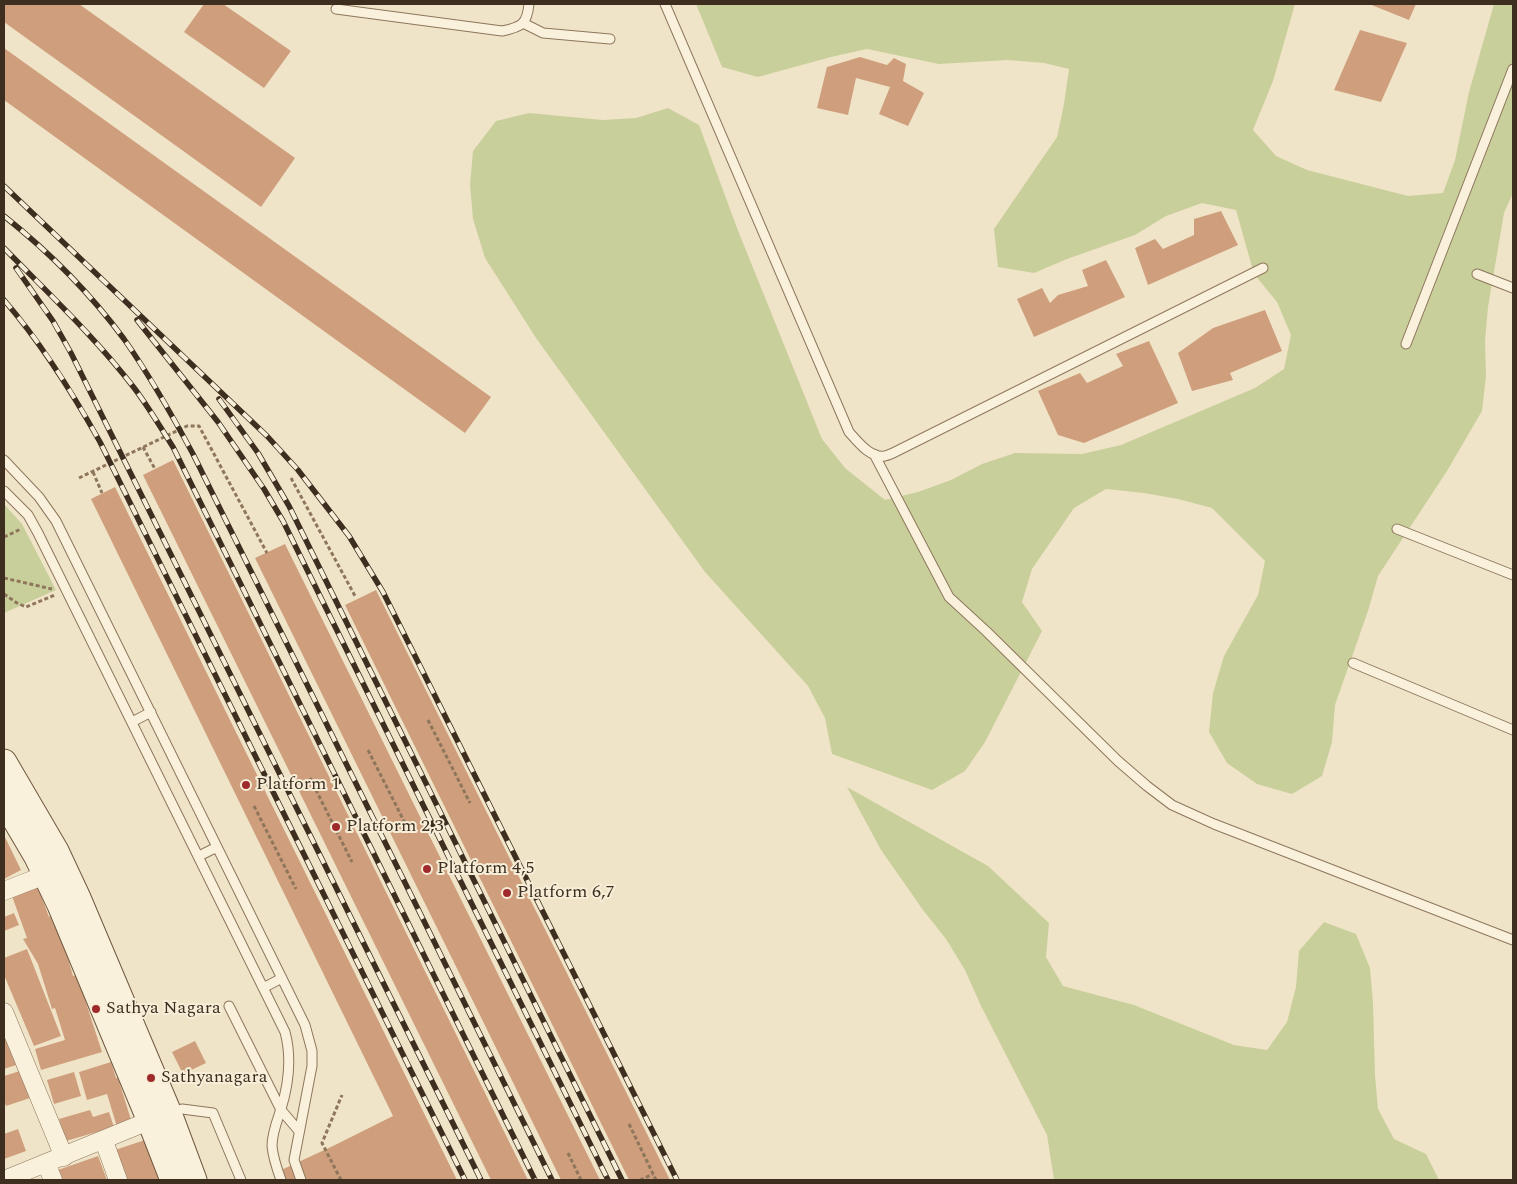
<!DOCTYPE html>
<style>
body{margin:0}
#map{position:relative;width:1517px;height:1184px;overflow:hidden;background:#f0e4c8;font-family:Spectral,serif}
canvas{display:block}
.frame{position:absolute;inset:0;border:5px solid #3d2e20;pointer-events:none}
</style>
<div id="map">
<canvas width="1517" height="1184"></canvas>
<div class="frame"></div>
</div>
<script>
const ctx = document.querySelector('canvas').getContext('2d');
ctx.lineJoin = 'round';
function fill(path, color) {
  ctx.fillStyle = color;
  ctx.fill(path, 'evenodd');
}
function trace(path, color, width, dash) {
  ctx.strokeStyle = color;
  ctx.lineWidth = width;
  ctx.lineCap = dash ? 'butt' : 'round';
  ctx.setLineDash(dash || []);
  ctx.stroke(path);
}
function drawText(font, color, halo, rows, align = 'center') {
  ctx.font = font + ' Spectral,serif';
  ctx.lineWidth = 4;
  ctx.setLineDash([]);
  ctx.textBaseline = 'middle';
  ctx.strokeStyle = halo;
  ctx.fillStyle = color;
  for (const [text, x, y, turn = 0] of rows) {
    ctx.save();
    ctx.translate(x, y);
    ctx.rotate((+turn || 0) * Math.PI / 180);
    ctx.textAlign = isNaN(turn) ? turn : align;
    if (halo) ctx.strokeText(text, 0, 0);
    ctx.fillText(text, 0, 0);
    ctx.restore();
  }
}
fill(new Path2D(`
 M 696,4 L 1295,4 L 1273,81 L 1253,130 L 1276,156 L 1307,170 L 1408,196 L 1443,193 L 1455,160 L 1469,92 L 1494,4 L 1513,4 L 1513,193 L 1504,213 L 1488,307 L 1485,341 L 1486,376 L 1482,411 L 1447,471 L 1378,576 L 1368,611 L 1335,705 L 1332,742 L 1322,776 L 1292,794 L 1257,784 L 1227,763 L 1209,732 L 1213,693 L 1224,656 L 1258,595 L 1265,561 L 1212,508 L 1178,499 L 1144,493 L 1106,489 L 1074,508 L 1032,569 L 1022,602 L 1042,631 L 985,742 L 965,771 L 932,790 L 832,754 L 825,718 L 808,686 L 705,572 L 536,338 L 485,258 L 473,219 L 470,185 L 473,151 L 496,121 L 529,113 L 603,120 L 636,118 L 668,108 L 699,125 L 737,228 L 822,439 L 845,468 L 885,500 L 918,492 L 951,480 L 982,464 L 1015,453 L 1082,454 L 1121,445 L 1255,388 L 1284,369 L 1291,335 L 1277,302 L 1254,274 L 1236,210 L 1202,203 L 1166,216 L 1135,235 L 1067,259 L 1034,273 L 998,267 L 994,229 L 1057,137 L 1064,104 L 1069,69 L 1044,63 L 1008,60 L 939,64 L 867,49 L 831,57 L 758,77 L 722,67 Z
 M 4,504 L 22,524 L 56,590 L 4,613 Z
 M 847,787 L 988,866 L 1049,923 L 1046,957 L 1063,986 L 1134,1005 L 1234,1045 L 1267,1050 L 1287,1022 L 1296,987 L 1299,951 L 1324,922 L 1356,934 L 1370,968 L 1373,1003 L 1375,1075 L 1378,1109 L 1394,1139 L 1426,1154 L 1439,1180 L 1054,1180 L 1047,1135 L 981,1006 L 965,970 L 946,939 L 923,910 L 881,850 Z`), '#c9cf9b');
fill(new Path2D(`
 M 4,4 L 79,4 L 295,158 L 261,207 L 4,22 Z
 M 204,4 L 223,4 L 291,51 L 264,88 L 184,32 Z
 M 1369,4 L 1416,4 L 1409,20 Z
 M 1360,30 L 1407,43 L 1381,102 L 1334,90 Z
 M 4,48 L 491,397 L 465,433 L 4,100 Z
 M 860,57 L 887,65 L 894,58 L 906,64 L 903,81 L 924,93 L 908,126 L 879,114 L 890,87 L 856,78 L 848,115 L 817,108 L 827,67 Z
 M 1221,211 L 1238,245 L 1148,285 L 1135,248 L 1155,239 L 1163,249 L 1194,235 L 1194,219 Z
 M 1106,260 L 1125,297 L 1034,337 L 1017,299 L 1042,288 L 1050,303 L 1058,295 L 1088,286 L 1082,270 Z
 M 1265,310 L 1282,351 L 1230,373 L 1233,380 L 1192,391 L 1178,353 L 1213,328 Z
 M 1149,341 L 1178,403 L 1084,443 L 1058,435 L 1038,391 L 1080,373 L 1087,383 L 1123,366 L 1116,354 Z
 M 173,460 L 528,1180 L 491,1180 L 143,475 Z
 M 115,487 L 457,1180 L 281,1180 L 277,1172 L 335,1145 L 393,1116 L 91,499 Z
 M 285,544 L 600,1180 L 561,1180 L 255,558 Z
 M 376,590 L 670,1180 L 629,1180 L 345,605 Z
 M 4,835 L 21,870 L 4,879 Z
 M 38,887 L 49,917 L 50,916 L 67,955 L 73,976 L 77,975 L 102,1052 L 41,1070 L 35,1049 L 65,1040 L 55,1008 L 52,1009 L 38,964 L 23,939 L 27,938 L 12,896 Z
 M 14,913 L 19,925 L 4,931 L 4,917 Z
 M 27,949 L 61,1036 L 34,1046 L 4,975 L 4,958 Z
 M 4,1023 L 19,1064 L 4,1069 Z
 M 195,1041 L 206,1063 L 183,1074 L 172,1052 Z
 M 111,1062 L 116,1078 L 118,1078 L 132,1123 L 117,1127 L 107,1094 L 87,1100 L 79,1072 Z
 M 20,1071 L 30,1098 L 6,1106 L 4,1099 L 4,1076 Z
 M 74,1072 L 81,1096 L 54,1104 L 47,1080 Z
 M 90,1110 L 93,1117 L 109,1112 L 114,1127 L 66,1141 L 59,1119 Z
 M 18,1129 L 26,1151 L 4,1159 L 4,1134 Z
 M 148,1139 L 165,1180 L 125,1180 L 115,1150 Z
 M 98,1156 L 107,1180 L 62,1180 L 58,1170 Z`), '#cf9f7d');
const lane = new Path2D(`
 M 665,4 L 849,432 C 858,442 870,458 885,456 C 889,455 893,453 897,451 L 1263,268
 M 336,9 L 502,31 C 522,27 527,24 529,4
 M 523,23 L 543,33 L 610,39
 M 1477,274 L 1513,288
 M 1406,344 L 1513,69
 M 874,454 L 949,597 L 986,631 L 1118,761 L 1147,786 L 1172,805 L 1214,824 L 1513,940
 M 4,460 L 39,497 L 56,521 L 305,1025 L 312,1051 L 312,1066 L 294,1160 L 301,1180
 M 4,491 L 28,515 L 38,533 L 285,1032 C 292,1058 289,1083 281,1109 C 277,1121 272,1133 272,1146 C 273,1158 277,1169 281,1180
 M 1397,529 L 1513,575
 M 1353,663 L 1513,730
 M 132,722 L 151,712
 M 199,856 L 217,847
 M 263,988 L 282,978
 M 229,1006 L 281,1110 L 299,1131
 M 172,1112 L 182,1109 L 213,1113 L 241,1180`);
const street = new Path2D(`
 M 4,891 L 45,875
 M 4,1012 L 64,1157
 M 104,1141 L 118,1180
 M 46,1163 L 53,1180
 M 4,1180 L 161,1116`);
const secondary = new Path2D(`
 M 4,762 L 56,851 L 78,898 L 169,1113 L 194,1180
 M 4,801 L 37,857 L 60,905 L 150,1121 L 173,1180`);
trace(lane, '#8d765c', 11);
trace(street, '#8d765c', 19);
trace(secondary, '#6f573f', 27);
trace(new Path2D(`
 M 143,447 L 155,469
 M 93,472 L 102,493
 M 79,478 L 187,426 L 199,426 L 267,553
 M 291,478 L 355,596
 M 4,537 L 21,529
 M 4,578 L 52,589
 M 4,594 L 17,603 L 26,607 L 55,595
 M 428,720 L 470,803
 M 368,750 L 410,833
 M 310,778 L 352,862
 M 254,806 L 296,889
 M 629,1124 L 656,1180
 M 568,1153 L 581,1180
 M 341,1180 L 322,1143 L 342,1095
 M 640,1180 L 653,1174`), '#8d765c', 3, [4, 2.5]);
trace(lane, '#faf1dc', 9);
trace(street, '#faf1dc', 18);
trace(secondary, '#faf1dc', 25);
const rail = new Path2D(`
 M 4,186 L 267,436 L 298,470 L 349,536 L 383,592 L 677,1180
 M 4,216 C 48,251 90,293 124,339 C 150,376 172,415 193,454 L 552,1180
 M 4,248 C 49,294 96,338 135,389 C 149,408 161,428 173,447 L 535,1180
 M 16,268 L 53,321 L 71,353 L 481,1180
 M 4,300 C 42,344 72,392 100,442 L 465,1180
 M 137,320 L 218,422 L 264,489 L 283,521 L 608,1180
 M 219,399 L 258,453 L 289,506 L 622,1180`);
trace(rail, '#3d2e20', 5.5);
trace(rail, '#f7eed8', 4, [11]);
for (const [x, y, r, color] of [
 [246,785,5,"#9e2a2b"],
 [336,827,5,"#9e2a2b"],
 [427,869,5,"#9e2a2b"],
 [507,893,5,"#9e2a2b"],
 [96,1009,5,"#9e2a2b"],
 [151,1078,5,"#9e2a2b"]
]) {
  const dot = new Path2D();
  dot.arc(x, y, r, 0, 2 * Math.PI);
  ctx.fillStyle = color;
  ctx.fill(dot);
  trace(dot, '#f7eed8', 2);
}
drawText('18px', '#3d2e20', '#f7eed8', [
 ["Platform 1",256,785],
 ["Platform 2,3",346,827],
 ["Platform 4,5",437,869],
 ["Platform 6,7",517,893],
 ["Sathya Nagara",106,1009],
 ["Sathyanagara",161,1078]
], 'left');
</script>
